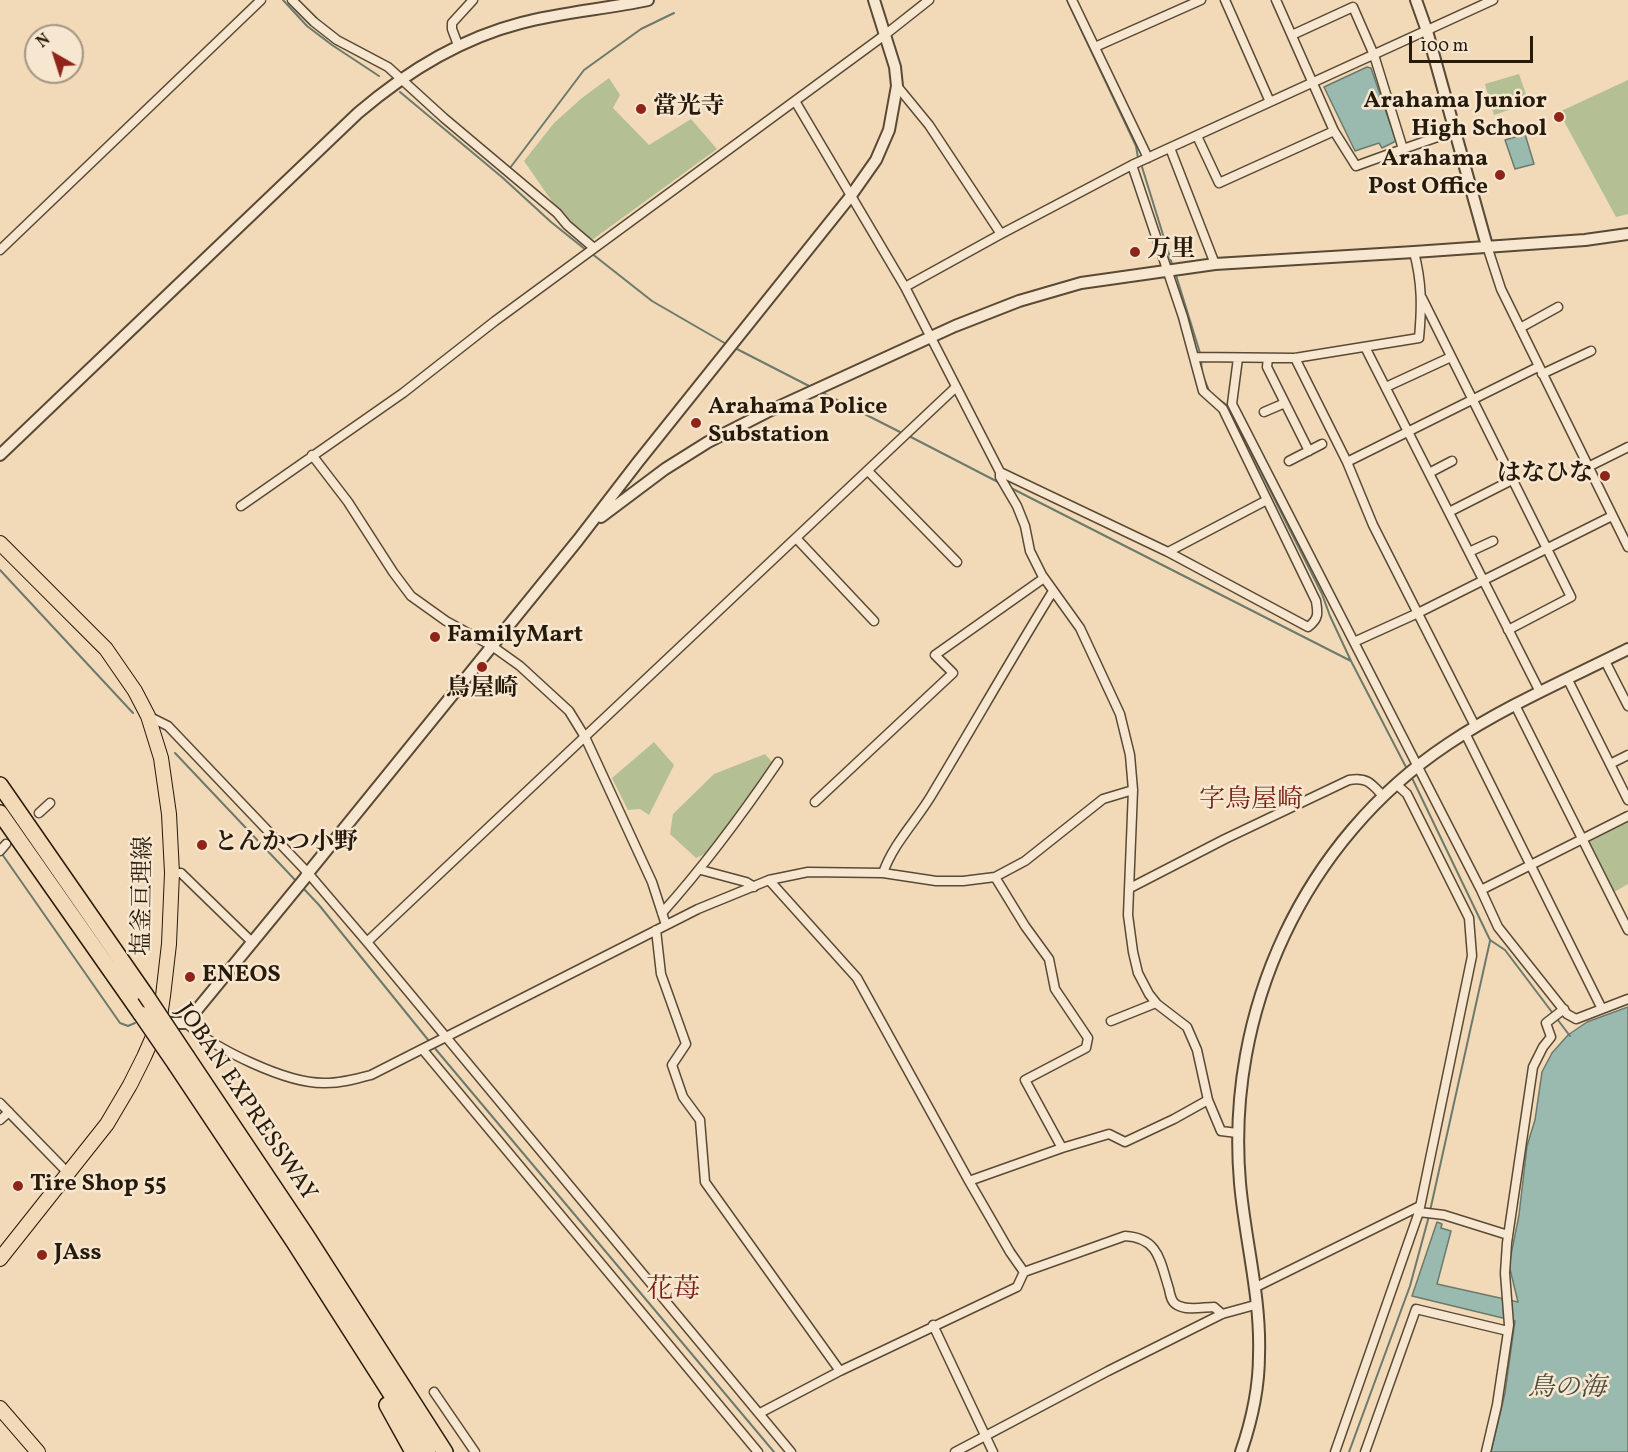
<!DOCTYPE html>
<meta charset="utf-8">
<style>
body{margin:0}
#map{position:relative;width:1628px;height:1452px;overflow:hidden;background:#f2d9b7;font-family:Vollkorn,serif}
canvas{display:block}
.north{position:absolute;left:24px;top:24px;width:60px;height:60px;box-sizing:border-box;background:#f7e6d0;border:2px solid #a39581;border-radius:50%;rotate:321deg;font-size:16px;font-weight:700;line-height:24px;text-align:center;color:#261b0a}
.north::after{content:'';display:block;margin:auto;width:21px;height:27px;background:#8f2418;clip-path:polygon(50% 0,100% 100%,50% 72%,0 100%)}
.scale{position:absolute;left:1409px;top:36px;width:124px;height:27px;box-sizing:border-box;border:3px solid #261b0a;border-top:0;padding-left:8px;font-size:18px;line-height:21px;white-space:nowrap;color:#261b0a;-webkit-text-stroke:4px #f7e6d0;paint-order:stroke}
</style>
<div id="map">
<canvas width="1628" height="1452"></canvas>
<div class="north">N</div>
<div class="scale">100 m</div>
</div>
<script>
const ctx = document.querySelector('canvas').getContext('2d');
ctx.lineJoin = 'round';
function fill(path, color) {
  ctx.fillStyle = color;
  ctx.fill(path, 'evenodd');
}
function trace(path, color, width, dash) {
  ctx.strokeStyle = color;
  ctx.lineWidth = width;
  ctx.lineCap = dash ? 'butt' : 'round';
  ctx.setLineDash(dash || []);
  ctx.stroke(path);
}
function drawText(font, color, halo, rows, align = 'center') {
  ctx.font = font + ' Vollkorn,"Noto Serif JP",serif';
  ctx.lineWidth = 5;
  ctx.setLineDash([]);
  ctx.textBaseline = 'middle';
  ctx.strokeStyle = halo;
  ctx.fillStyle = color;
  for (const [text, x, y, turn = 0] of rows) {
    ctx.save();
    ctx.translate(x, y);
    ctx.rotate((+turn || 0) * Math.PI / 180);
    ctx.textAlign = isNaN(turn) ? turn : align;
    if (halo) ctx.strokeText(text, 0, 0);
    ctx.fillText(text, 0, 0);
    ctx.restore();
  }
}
fill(new Path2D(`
 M 1519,74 L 1529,103 L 1494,115 L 1485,84 Z
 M 609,78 L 620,95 L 613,108 L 649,145 L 691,119 L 717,149 L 592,240 L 558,210 L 524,161 L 554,123 L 582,98 Z
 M 1628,80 L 1628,214 L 1616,217 L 1559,112 Z
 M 654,742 L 674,765 L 649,815 L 640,809 L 628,810 L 612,778 Z
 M 765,754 L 773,763 L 709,852 L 696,858 L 670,834 L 673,814 L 714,774 Z
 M 1628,819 L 1628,884 L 1614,892 L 1589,843 L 1591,839 Z`), '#b4c093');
const water = new Path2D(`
 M 1367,67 L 1371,68 L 1396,141 L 1382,148 L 1379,143 L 1355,151 L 1324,87 Z
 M 1525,134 L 1534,164 L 1515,169 L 1505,140 Z
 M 1628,1007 L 1628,1452 L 1491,1452 L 1505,1393 L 1515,1321 L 1412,1296 L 1437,1222 L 1442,1224 L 1441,1228 L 1451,1231 L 1437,1284 L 1518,1302 L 1509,1265 L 1519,1215 L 1527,1146 L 1535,1120 L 1542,1072 L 1552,1053 L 1568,1035 L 1587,1022 Z`);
fill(water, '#9bbaaf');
trace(water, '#6c7a6d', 1.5);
trace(new Path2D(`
 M 283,0 L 307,26 L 332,45 L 379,76
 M 1067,0 L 1136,146 L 1138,158
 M 400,92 L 503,178 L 551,222 L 586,250
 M 1142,167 L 1173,267
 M 510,168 L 584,70 L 641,29 L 674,13
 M 591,253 L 652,301 L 728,345
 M 1175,272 L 1200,353
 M 733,347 L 811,387
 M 1201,359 L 1202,374 L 1210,393
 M 821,392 L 902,433
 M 1217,398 L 1228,406 L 1322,594 L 1330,616 L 1351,661
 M 907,435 L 998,482
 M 1011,488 L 1351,661 L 1408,771
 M 0,570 L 133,713
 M 175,753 L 297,882
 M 1412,778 L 1490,940 L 1505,950 L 1570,1036
 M 2,854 L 120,1023 L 128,1026 L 135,1023
 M 303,888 L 319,905 L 429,1041
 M 433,1046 L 774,1452
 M 1430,1211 L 1490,941
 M 1349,1452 L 1410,1286 L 1429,1216`), '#6c7a6d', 2);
const minor = new Path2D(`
 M 292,0 L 314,22 L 337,40 L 388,67 L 444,118 L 557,213 L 567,225 L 594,248
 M 1072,0 L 1148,158
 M 1225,0 L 1270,102
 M 1276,0 L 1334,131 L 1356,166 L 1403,149 L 1374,55 L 1353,7 L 1292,35
 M 458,45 L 452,29 L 452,23 L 473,0
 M 1095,47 L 1201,0
 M 897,86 L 929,125 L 1001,234
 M 795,101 L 905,287 L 1000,472 L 1000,477 L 1017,506 L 1025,526 L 1030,551 L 1042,575 L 1080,628 L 1120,714 L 1130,755 L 1133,790 L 1128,915 L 1133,952 L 1138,973 L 1149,994 L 1157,1004 L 1187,1027 L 1197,1050 L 1208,1100 L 1221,1131 L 1237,1133
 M 1197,136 L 1219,183 L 1334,131
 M 1170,148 L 1215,264
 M 1403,149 L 1455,131
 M 1487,246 L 1501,289 L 1628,547
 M 0,250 L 261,0
 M 905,287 L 1001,234 L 1132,165 L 1493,0
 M 1422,298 L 1571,597 L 1508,630
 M 1520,328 L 1558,307
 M 1365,347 L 1540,692
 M 1194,357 L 1295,358 L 1419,338 C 1422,306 1422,283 1414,252
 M 1238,358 L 1232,404 L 1481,890 L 1498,927 L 1567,1014 L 1576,1019 L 1628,999
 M 1268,358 L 1267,367 L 1309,451
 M 1295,358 L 1347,462 L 1373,525 L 1475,726
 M 1542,374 L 1591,351
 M 1386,387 L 1451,357
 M 1264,412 L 1285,403
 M 312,455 L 348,502 L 393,572 L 411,596 L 446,621 L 492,646 L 520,666 L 569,711 L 585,737 L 652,882 L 666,925
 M 1289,461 L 1322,444
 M 1347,462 L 1538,367
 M 1588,467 L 1628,447
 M 868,471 L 957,562
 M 1000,472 L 1168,552 L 1308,627 C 1319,619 1318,613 1316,601 L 1223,409 L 1203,391 L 1183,317 L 1132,165
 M 1429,473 L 1452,461
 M 241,506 L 403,393 L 495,321 L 886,34 L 929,0
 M 1449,512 L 1512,480
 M 796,538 L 874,621
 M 1168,552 L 1267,500
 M 1469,552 L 1493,541
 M 1354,642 L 1418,613 L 1612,516
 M 1605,661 L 1628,706
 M 1567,678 L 1628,800
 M 1515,705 L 1628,930
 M 148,716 L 168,726 L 308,873 L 367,942 L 791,1452
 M 1465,733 L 1602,1009
 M 1610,764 L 1628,755
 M 1396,784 L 1407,794 L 1469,918 L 1472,956 L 1419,1212 L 1444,1215 L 1508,1235
 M 815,802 L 953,673 L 935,655 L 1044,578
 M 39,813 L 50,803
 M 0,851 L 6,844
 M 701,870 L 746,882 L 754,887
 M 172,873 L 181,873 L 253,943
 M 883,873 C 893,844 916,821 931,796 C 972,728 1011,659 1053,591
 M 995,877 L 1025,926 L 1049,959 L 1055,989 L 1088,1038 L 1086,1048 L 1025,1080 L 1062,1148 L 1109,1134 L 1125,1142 L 1174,1119 L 1208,1100
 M 769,880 L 857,978 L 969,1181 L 1010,1252 L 1024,1272 L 1125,1236 C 1159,1238 1160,1261 1169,1289 C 1170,1294 1171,1302 1177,1305 C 1187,1311 1204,1307 1214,1307 L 1222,1314
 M 1130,888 L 1225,839 L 1349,780 C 1367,777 1371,783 1383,796
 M 1481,890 L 1628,816
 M 662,913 C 705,865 742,815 778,762
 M 656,930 L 661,974 L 686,1044 L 672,1065 L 683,1097 L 700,1120 L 705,1182 L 840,1371
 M 367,942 L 956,387
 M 1111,1021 L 1156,1003
 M 186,1023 C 215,1049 287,1084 325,1083 C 341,1083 356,1079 371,1075 L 698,909 L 769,880 L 808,872 L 883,873 L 936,881 L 963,881 L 995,877 L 1025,861 L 1103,799 L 1133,790
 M 423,1050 L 758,1452
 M 0,1103 L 69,1174
 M 0,1120 L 9,1112
 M 969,1181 L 1062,1148
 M 1254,1288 L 1420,1206
 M 933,1325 L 993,1452
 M 434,1392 L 475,1452
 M 760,1413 L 840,1371 L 1017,1287 L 1024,1272
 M 955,1452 L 1108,1371 L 1222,1314 L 1255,1305
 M 1335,1452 L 1419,1212
 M 1365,1452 L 1416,1309 L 1508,1331
 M 1486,1452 L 1497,1405 L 1509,1325 L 1505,1273 L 1507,1243 L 1533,1067 L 1543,1047 L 1551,1037 L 1546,1023 L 1564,1009`);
const tertiary = new Path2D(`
 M 1416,0 L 1427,31 L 1487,246
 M 0,455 L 358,113 C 406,72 459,39 521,23 C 562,12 606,9 648,0
 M 601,517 L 665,469 L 708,442 L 767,412 L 955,326 L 1019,301 L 1081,283 L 1215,264 L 1414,252 L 1585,240 L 1628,234
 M 159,1023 L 186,1023 L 305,878 L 308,873 L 578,540 L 638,462 L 850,197 L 876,160 L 889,130 L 897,86 L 895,67 L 874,0
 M 1241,1452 C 1252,1420 1259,1388 1259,1355 C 1261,1297 1245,1240 1240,1183 C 1225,1011 1304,840 1448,744 C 1505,706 1568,679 1628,649`);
const primary = new Path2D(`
 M 0,543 L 106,649 L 135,691 L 148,716 L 161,758 L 169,814 L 172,873 L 169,944 L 163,996 L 159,1023 L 144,1057 L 130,1085 L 107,1124 L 0,1259
 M 0,1408 L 38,1452`);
const motorway = new Path2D(`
 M 0,785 L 145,994
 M 0,813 L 141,1014
 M 187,1057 L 306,1235 L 445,1452
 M 176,1065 L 294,1242 L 428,1452
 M 387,1405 L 413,1452`);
trace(minor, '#594a35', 11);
trace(tertiary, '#594a35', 14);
trace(primary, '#261b0a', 16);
trace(motorway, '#261b0a', 18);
trace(minor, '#f7e6d0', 8);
trace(tertiary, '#f7e6d0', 10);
trace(primary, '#f2d9b7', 14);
trace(motorway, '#f2d9b7', 15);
const motorwayBridge = new Path2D(`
 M 145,994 L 187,1057
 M 141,1014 L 176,1065`);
trace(motorwayBridge, '#261b0a', 18, []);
trace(motorwayBridge, '#f2d9b7', 15);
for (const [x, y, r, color] of [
 [641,109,6,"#8f2418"],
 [1559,117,6,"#8f2418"],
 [1500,175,6,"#8f2418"],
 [1135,252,6,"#8f2418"],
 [696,423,6,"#8f2418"],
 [1605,476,6,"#8f2418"],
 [435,637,6,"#8f2418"],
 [482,667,6,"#8f2418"],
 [202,845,6,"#8f2418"],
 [190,977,6,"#8f2418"],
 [18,1186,6,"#8f2418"],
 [42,1255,6,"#8f2418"]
]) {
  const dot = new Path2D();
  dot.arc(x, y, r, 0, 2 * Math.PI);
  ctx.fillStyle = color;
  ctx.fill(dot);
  trace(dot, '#f7e6d0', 2);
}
drawText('bold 24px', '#261b0a', '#f7e6d0', [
 ["Arahama Junior",1547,103,"right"],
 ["High School",1547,131,"right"],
 ["當光寺",653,109],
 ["Arahama",1488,161,"right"],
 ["Post Office",1488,189,"right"],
 ["万里",1147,252],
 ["Arahama Police",708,409],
 ["Substation",708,437],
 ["はなひな",1593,476,"right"],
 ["FamilyMart",447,637],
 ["鳥屋崎",482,691,"center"],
 ["とんかつ小野",214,845],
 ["ENEOS",202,977],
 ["Tire Shop 55",30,1186],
 ["JAss",54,1255]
], 'left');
drawText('24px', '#261b0a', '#f7e6d0', [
 ["塩釜亘理線",145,896,-89],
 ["JOBAN EXPRESSWAY",245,1103,56]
]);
drawText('26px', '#7a1f14', '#f7e6d0', [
 ["字鳥屋崎",1251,802]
]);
drawText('italic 26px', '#494b3c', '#f7e6d0', [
 ["鳥の海",1567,1390]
]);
drawText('27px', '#7a1f14', '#f7e6d0', [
 ["花苺",673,1292]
]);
</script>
